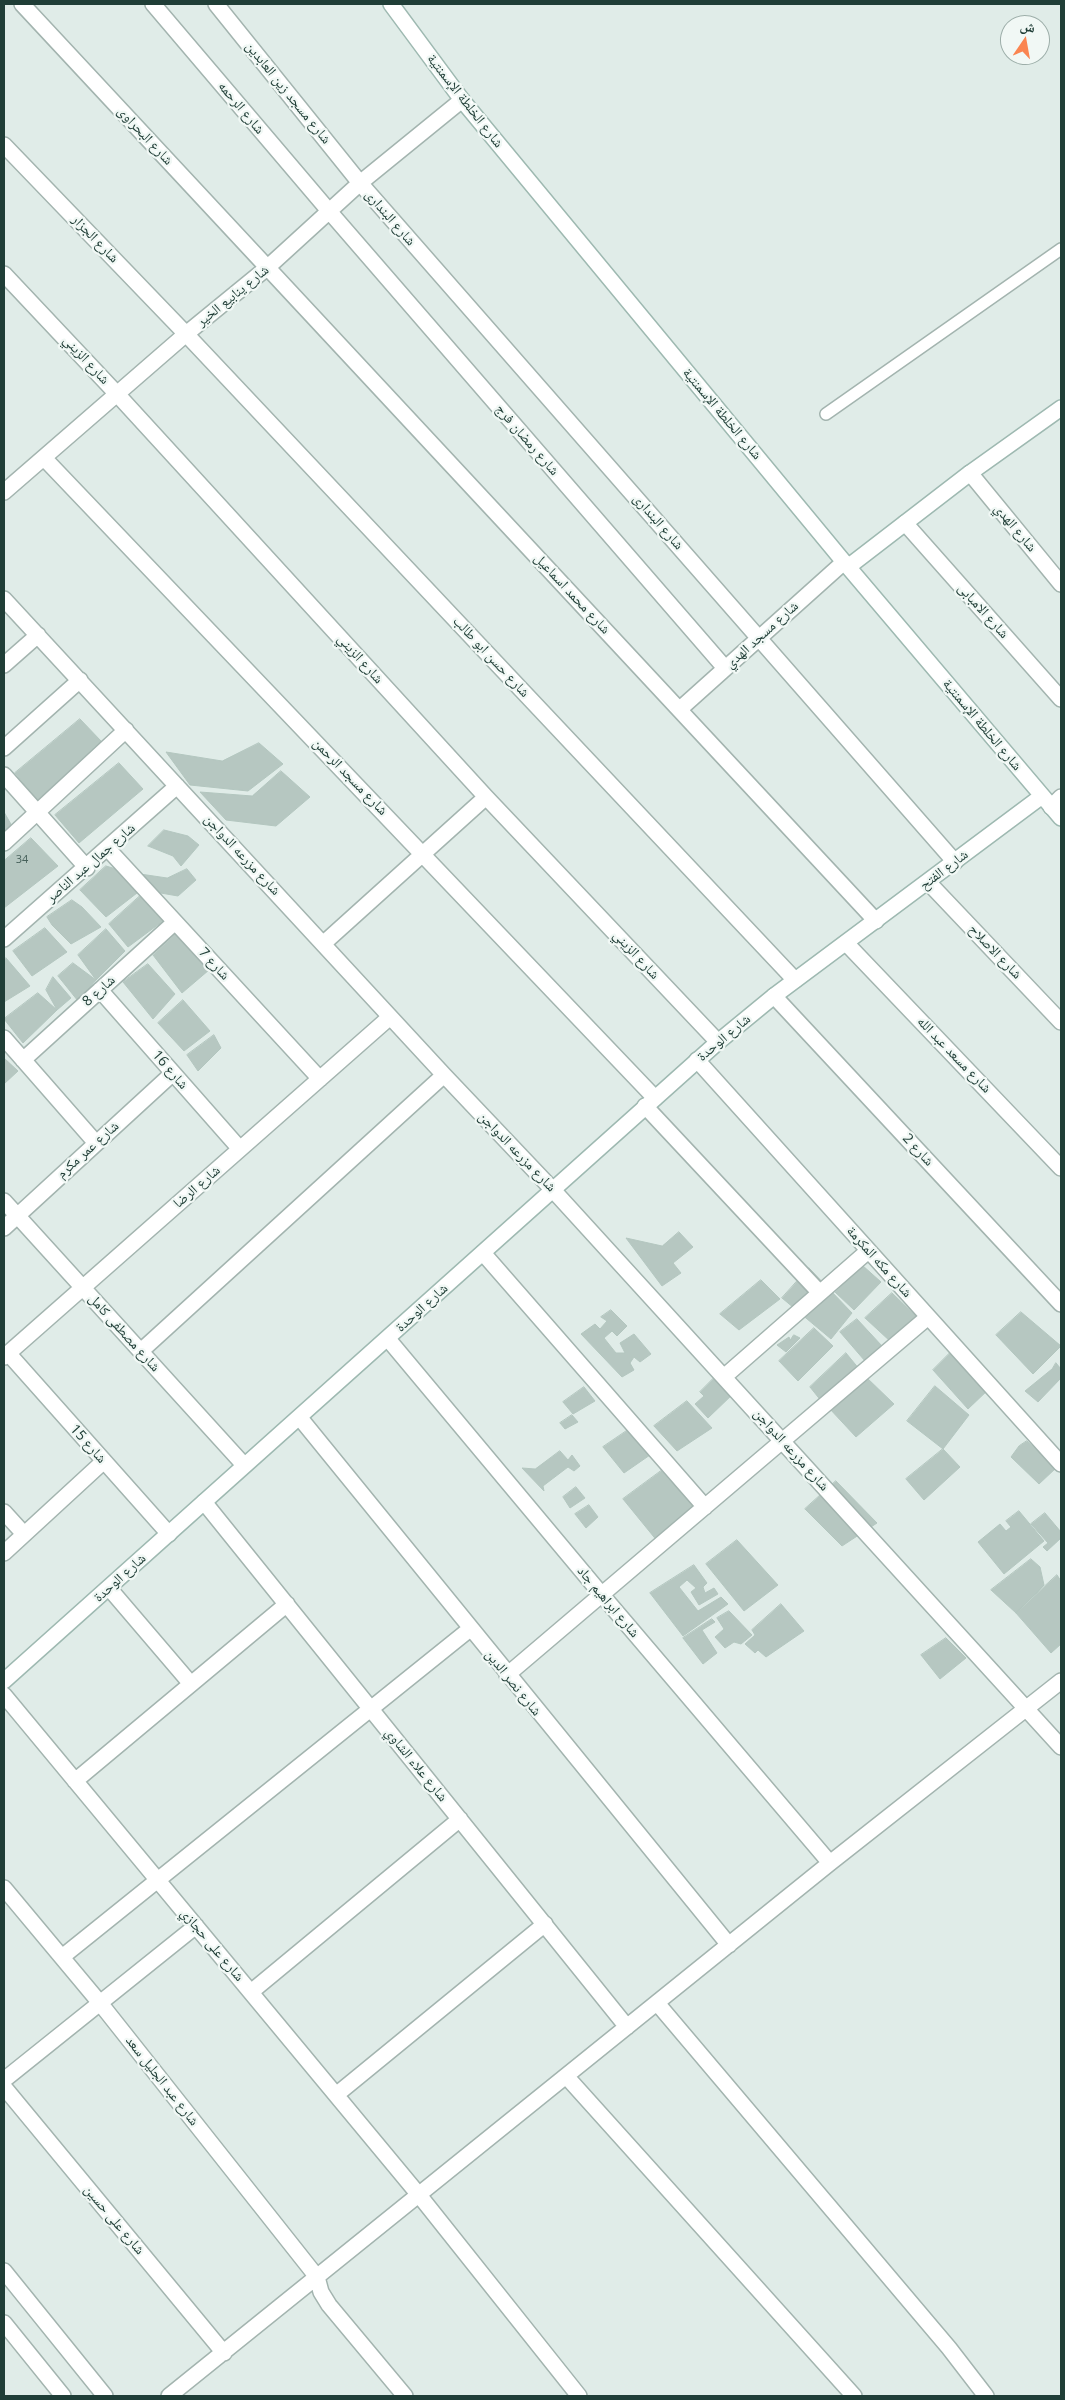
<!DOCTYPE html>
<meta charset="utf-8">
<style>
body{margin:0}
#map{position:relative;width:1065px;height:2400px;overflow:hidden;background:#e0ece8;font-family:"Open Sans","Noto Naskh Arabic",sans-serif}
canvas{display:block}
.frame{position:absolute;inset:0;border:5px solid #203e37;pointer-events:none}
.north{position:absolute;left:1000px;top:15px;width:50px;height:50px;box-sizing:border-box;background:#f1f8f5;border:1px solid #9daea9;border-radius:50%;rotate:12deg;font-size:14px;font-weight:700;line-height:20px;text-align:center;color:#203e37}
.north::after{content:'';display:block;margin:auto;width:18px;height:22px;background:#fa8551;clip-path:polygon(50% 0,100% 100%,50% 72%,0 100%)}
</style>
<div id="map">
<canvas width="1065" height="2400"></canvas>
<div class="frame"></div>
<div class="north">ش</div>
</div>
<script>
const ctx = document.querySelector('canvas').getContext('2d');
ctx.lineJoin = 'round';
function fill(path, color) {
  ctx.fillStyle = color;
  ctx.fill(path, 'evenodd');
}
function trace(path, color, width, dash) {
  ctx.strokeStyle = color;
  ctx.lineWidth = width;
  ctx.lineCap = dash ? 'butt' : 'round';
  ctx.setLineDash(dash || []);
  ctx.stroke(path);
}
function drawText(font, color, halo, rows, align = 'center') {
  ctx.font = font + ' "Open Sans","Noto Naskh Arabic",sans-serif';
  ctx.lineWidth = 4.5;
  ctx.setLineDash([]);
  ctx.textBaseline = 'middle';
  ctx.strokeStyle = halo;
  ctx.fillStyle = color;
  for (const [text, x, y, turn = 0] of rows) {
    ctx.save();
    ctx.translate(x, y);
    ctx.rotate((+turn || 0) * Math.PI / 180);
    ctx.textAlign = isNaN(turn) ? turn : align;
    if (halo) ctx.strokeText(text, 0, 0);
    ctx.fillText(text, 0, 0);
    ctx.restore();
  }
}
const building = new Path2D(`
 M 80,719 L 101,741 L 38,801 L 15,773 Z
 M 259,743 L 283,764 L 248,791 L 190,785 L 166,752 L 222,761 Z
 M 119,763 L 143,789 L 79,843 L 55,815 Z
 M 281,771 L 310,797 L 276,826 L 226,820 L 200,792 L 252,796 Z
 M 4,812 L 12,826 L 4,833 Z
 M 164,830 L 188,836 L 199,845 L 181,866 L 173,856 L 148,846 Z
 M 31,838 L 58,866 L 4,908 L 4,861 Z
 M 106,866 L 116,869 L 137,893 L 106,917 L 80,890 Z
 M 187,869 L 196,880 L 178,896 L 155,892 L 140,874 L 167,878 Z
 M 140,896 L 163,921 L 128,947 L 109,924 Z
 M 72,900 L 82,907 L 101,927 L 71,944 L 52,925 L 47,917 Z
 M 45,928 L 67,952 L 32,976 L 13,951 Z
 M 106,929 L 125,951 L 96,980 L 78,955 Z
 M 176,933 L 209,970 L 182,993 L 153,955 Z
 M 6,958 L 30,986 L 4,1002 L 4,960 Z
 M 73,963 L 96,980 L 78,1001 L 58,976 Z
 M 148,964 L 175,994 L 153,1019 L 123,982 Z
 M 53,977 L 71,998 L 57,1010 L 46,990 Z
 M 38,993 L 57,1010 L 23,1043 L 4,1019 Z
 M 183,1000 L 210,1031 L 184,1051 L 158,1023 Z
 M 214,1035 L 221,1048 L 198,1071 L 187,1055 Z
 M 4,1058 L 18,1071 L 4,1084 Z
 M 679,1232 L 693,1247 L 673,1263 L 681,1273 L 662,1286 L 626,1238 L 662,1246 Z
 M 862,1265 L 881,1282 L 854,1310 L 835,1292 Z
 M 809,1268 L 852,1313 L 831,1339 L 782,1298 Z
 M 761,1280 L 780,1299 L 739,1330 L 720,1314 Z
 M 892,1293 L 917,1317 L 891,1342 L 865,1318 Z
 M 611,1310 L 627,1326 L 617,1336 L 612,1331 L 604,1338 L 616,1353 L 625,1353 L 620,1343 L 634,1334 L 651,1354 L 640,1362 L 634,1357 L 630,1363 L 634,1370 L 622,1377 L 581,1334 L 595,1324 L 600,1329 L 607,1321 L 601,1317 Z
 M 1021,1312 L 1061,1346 L 1033,1374 L 996,1335 Z
 M 857,1319 L 882,1346 L 865,1361 L 840,1332 Z
 M 814,1328 L 833,1346 L 798,1381 L 779,1361 Z
 M 794,1335 L 800,1338 L 786,1352 L 777,1345 L 789,1337 L 790,1340 Z
 M 952,1351 L 989,1389 L 968,1409 L 933,1370 Z
 M 846,1353 L 860,1370 L 822,1402 L 810,1387 Z
 M 1056,1363 L 1061,1369 L 1061,1378 L 1038,1402 L 1025,1391 L 1052,1369 Z
 M 717,1375 L 734,1393 L 708,1418 L 695,1404 L 704,1396 L 700,1392 Z
 M 865,1376 L 894,1404 L 856,1437 L 829,1408 Z
 M 935,1386 L 969,1415 L 943,1449 L 907,1421 Z
 M 584,1387 L 595,1401 L 573,1414 L 563,1402 Z
 M 687,1401 L 712,1428 L 677,1451 L 654,1426 Z
 M 572,1415 L 578,1422 L 565,1429 L 560,1423 Z
 M 628,1430 L 650,1455 L 624,1473 L 603,1447 Z
 M 1027,1441 L 1056,1468 L 1039,1484 L 1011,1457 L 1019,1446 Z
 M 943,1449 L 960,1467 L 924,1500 L 906,1479 Z
 M 560,1451 L 568,1460 L 572,1455 L 580,1466 L 574,1471 L 568,1467 L 543,1486 L 544,1491 L 522,1468 L 535,1469 Z
 M 661,1471 L 697,1509 L 658,1542 L 623,1499 Z
 M 836,1481 L 877,1523 L 842,1546 L 805,1509 Z
 M 576,1487 L 585,1498 L 570,1508 L 563,1497 Z
 M 589,1505 L 598,1517 L 586,1528 L 575,1514 Z
 M 1019,1511 L 1044,1541 L 1004,1574 L 978,1542 L 1000,1524 L 1006,1531 L 1011,1527 L 1006,1521 Z
 M 1045,1513 L 1061,1532 L 1061,1538 L 1047,1551 L 1043,1547 L 1048,1543 L 1031,1524 Z
 M 737,1540 L 778,1585 L 744,1611 L 706,1564 Z
 M 1031,1559 L 1040,1567 L 1044,1585 L 1016,1613 L 991,1590 Z
 M 694,1565 L 707,1583 L 703,1587 L 705,1593 L 714,1588 L 718,1594 L 699,1605 L 691,1592 L 696,1588 L 687,1580 L 679,1587 L 698,1611 L 721,1597 L 728,1604 L 683,1636 L 650,1593 Z
 M 1057,1575 L 1061,1581 L 1061,1644 L 1051,1653 L 1016,1613 Z
 M 781,1604 L 804,1631 L 766,1657 L 758,1650 L 755,1653 L 745,1644 L 755,1635 L 752,1630 Z
 M 729,1611 L 752,1635 L 741,1644 L 734,1642 L 725,1648 L 715,1637 L 724,1629 L 717,1618 Z
 M 712,1619 L 715,1622 L 702,1630 L 717,1653 L 703,1664 L 683,1638 Z
 M 946,1638 L 966,1658 L 940,1679 L 921,1655 Z`);
fill(building, '#b6c7c1');
trace(building, '#b3c6bf', 1);
const lane = new Path2D(`
 M 826,414 L 1061,249`);
const street = new Path2D(`
 M 22,4 L 876,921
 M 153,4 L 329,211 L 725,668
 M 216,4 L 360,183 L 955,862
 M 4,145 L 186,334 L 795,980
 M 4,274 L 117,394 L 486,797 L 718,1042
 M 44,458 L 655,1098
 M 970,473 L 1061,584
 M 4,492 L 186,334 L 268,267 L 360,183 L 462,100
 M 905,523 L 1061,699
 M 4,599 L 444,1075 L 553,1190 L 1061,1747
 M 4,665 L 38,635
 M 680,709 L 844,562
 M 4,748 L 80,680
 M 4,775 L 87,868
 M 1051,807 L 1061,797
 M 4,843 L 126,730
 M 108,849 L 320,1079
 M 928,882 L 1061,1022
 M 4,939 L 177,786
 M 324,943 L 486,797
 M 846,943 L 1061,1168
 M 100,990 L 240,1149
 M 774,996 L 1061,1304
 M 4,1038 L 96,1143
 M 23,1060 L 175,922
 M 697,1060 L 1061,1464
 M 645,1106 L 820,1293
 M 4,1201 L 244,1465
 M 4,1228 L 173,1073
 M 483,1253 L 705,1507
 M 388,1339 L 602,1595 L 830,1863
 M 141,1351 L 444,1075
 M 8,1353 L 169,1534
 M 4,1357 L 390,1017
 M 725,1376 L 868,1251
 M 300,1418 L 729,1945
 M 204,1502 L 627,2027
 M 4,1512 L 24,1534
 M 4,1553 L 104,1461
 M 109,1588 L 191,1684
 M 507,1675 L 928,1317
 M 4,1695 L 419,2195 L 579,2396
 M 75,1781 L 287,1604
 M 4,1888 L 100,2003 L 317,2277 L 321,2292 L 329,2305 L 405,2396
 M 62,1957 L 470,1629
 M 251,1992 L 460,1819
 M 657,2003 L 949,2348 L 986,2396
 M 566,2076 L 854,2396
 M 4,2080 L 196,1926
 M 4,2087 L 224,2353
 M 336,2095 L 545,1924
 M 4,2271 L 105,2396
 M 4,2323 L 63,2396
 M 169,2396 L 830,1863 L 1061,1681`);
const secondary = new Path2D(`
 M 391,4 L 462,100 L 844,562 L 1061,818
 M 848,567 L 970,473 L 1061,408
 M 4,1681 L 718,1042 L 774,996 L 1042,796`);
trace(lane, '#a3b4af', 14);
trace(street, '#a3b4af', 18);
trace(secondary, '#9eb9b1', 18);
trace(lane, '#fff', 11);
trace(street, '#fff', 15);
trace(secondary, '#fff', 15);
drawText('11px', '#46605a', null, [
 ["34",22,860]
]);
drawText('14px', '#203e37', '#f1f8f5', [
 ["شارع مسجد زين العابدين",288,93,51],
 ["شارع الخلطة الإسمنتية",465,101,52],
 ["شارع الرحمه",241,108,50],
 ["شارع البحراوى",145,136,47],
 ["شارع البندارى",390,218,49],
 ["شارع الجزار",95,239,46],
 ["شارع ينابيع الخير",233,296,-39],
 ["شارع الزيني",86,360,47],
 ["شارع الخلطة الإسمنتية",722,414,50],
 ["شارع رمضان فرج",527,440,49],
 ["شارع البندارى",658,522,49],
 ["شارع الهدي",1015,528,50],
 ["شارع محمد اسماعيل",572,594,47],
 ["شارع الامبابى",983,611,48],
 ["شارع مسجد الهدي",762,635,-42],
 ["شارع حسن ابو طالب",491,657,47],
 ["شارع الزيني",360,659,48],
 ["شارع الخلطة الإسمنتية",982,725,50],
 ["شارع مسجد الرحمن",350,777,46],
 ["شارع مزرعه الدواجن",242,855,47],
 ["شارع جمال عبد الناصر",91,863,-41],
 ["شارع الفتح",944,870,-37],
 ["شارع الاصلاح",995,952,46],
 ["شارع الزيني",636,955,47],
 ["شارع 7",214,964,47],
 ["شارع 8",99,991,-42],
 ["شارع الوحدة",724,1038,-40],
 ["شارع مسعد عبد الله",954,1055,46],
 ["شارع 16",170,1070,49],
 ["شارع عمر مكرم",88,1150,-42],
 ["شارع 2",918,1150,47],
 ["شارع مزرعه الدواجن",517,1152,46],
 ["شارع الرضا",197,1187,-41],
 ["شارع مكه المكرمة",879,1262,48],
 ["شارع الوحدة",422,1308,-42],
 ["شارع مصطفى كامل",124,1333,48],
 ["شارع 15",88,1444,48],
 ["شارع مزرعه الدواجن",791,1450,48],
 ["شارع الوحدة",120,1578,-42],
 ["شارع ابراهيم جاد",608,1602,50],
 ["شارع نصر الدين",513,1683,51],
 ["شارع علاء الشاوي",416,1765,51],
 ["شارع على حجازي",212,1945,50],
 ["شارع عبد الجليل سعد",162,2081,52],
 ["شارع على حسين",114,2220,50]
]);
</script>
